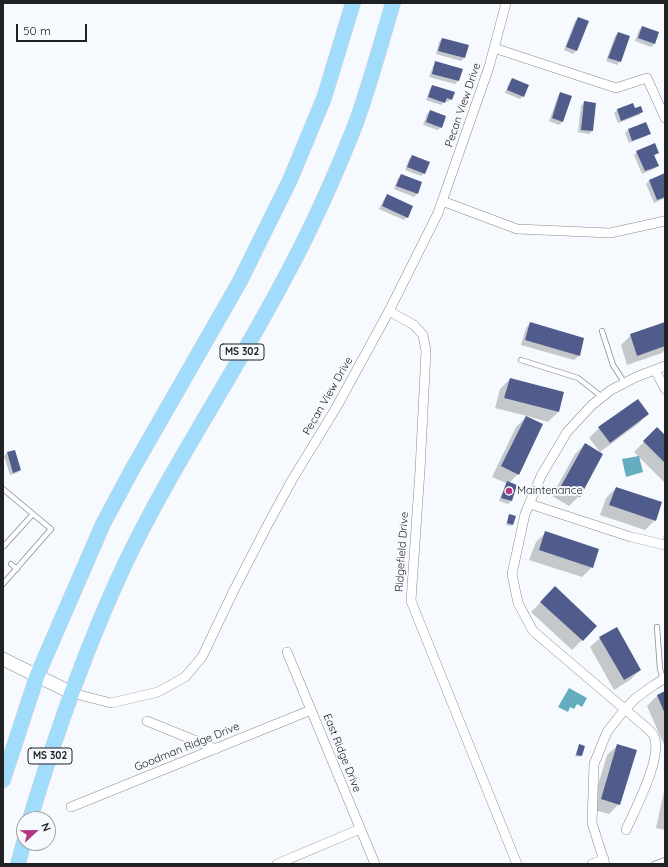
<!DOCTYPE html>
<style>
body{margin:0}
#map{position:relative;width:668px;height:867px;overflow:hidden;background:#f6fafe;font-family:Quicksand,sans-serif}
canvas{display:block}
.frame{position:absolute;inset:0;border:4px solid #202123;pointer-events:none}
.north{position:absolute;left:16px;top:811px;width:40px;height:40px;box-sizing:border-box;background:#f6fafe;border:1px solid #a0a3a6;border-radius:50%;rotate:68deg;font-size:11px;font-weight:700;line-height:16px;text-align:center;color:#202123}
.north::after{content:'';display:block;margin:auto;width:14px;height:18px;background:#b43582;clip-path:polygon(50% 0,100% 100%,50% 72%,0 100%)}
.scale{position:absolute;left:16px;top:24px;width:71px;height:18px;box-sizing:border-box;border:2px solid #202123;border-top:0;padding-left:5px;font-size:12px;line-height:14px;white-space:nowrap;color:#202123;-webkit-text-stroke:3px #f6fafe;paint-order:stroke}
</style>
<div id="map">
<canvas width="668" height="867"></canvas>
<div class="frame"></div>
<div class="north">N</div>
<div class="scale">50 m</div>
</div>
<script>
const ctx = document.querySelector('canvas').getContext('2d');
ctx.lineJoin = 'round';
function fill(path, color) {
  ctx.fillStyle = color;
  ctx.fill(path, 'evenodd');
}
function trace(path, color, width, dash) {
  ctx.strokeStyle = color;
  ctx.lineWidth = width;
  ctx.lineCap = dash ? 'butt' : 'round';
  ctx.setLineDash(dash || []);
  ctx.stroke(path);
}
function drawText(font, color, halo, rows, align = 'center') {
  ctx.font = font + ' Quicksand,sans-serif';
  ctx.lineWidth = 4;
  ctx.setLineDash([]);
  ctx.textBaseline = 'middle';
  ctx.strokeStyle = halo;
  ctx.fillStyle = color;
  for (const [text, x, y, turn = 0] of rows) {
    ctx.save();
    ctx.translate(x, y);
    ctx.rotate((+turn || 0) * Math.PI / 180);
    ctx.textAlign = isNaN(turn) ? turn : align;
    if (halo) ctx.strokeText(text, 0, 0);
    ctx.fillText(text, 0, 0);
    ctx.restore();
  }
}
fill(new Path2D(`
 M 639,456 L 643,472 L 626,477 L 622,459 Z
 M 569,688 L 587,698 L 582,707 L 577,704 L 574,709 L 570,707 L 568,712 L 558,707 Z`), '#64adbe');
fill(new Path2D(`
 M 578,18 L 588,21 L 576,51 L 573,54 L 564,50 L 575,21 Z
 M 642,27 L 658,32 L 654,44 L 651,47 L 635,41 L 639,30 Z
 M 618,33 L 620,61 L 617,65 L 606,61 L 615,36 Z
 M 442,39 L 464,58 L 461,61 L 436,54 L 439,42 Z
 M 436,63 L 458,81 L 455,84 L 429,77 L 433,66 Z
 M 512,79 L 523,96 L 520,99 L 505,93 L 509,83 Z
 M 433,86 L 451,99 L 448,102 L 445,101 L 441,105 L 426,100 L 430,89 Z
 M 561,93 L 570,96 L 562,122 L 559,125 L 549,121 L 558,96 Z
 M 584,102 L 592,131 L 589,134 L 578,132 L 581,106 Z
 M 632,104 L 635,109 L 642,112 L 639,115 L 618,123 L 614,113 L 617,110 Z
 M 430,111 L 441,127 L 438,130 L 423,125 L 427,114 Z
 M 645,123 L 649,133 L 646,136 L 629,143 L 625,133 L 628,130 Z
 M 637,152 L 658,153 L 654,156 L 658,166 L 654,169 L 642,174 L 634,155 Z
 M 412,156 L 425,173 L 421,176 L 405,170 L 409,159 Z
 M 665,174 L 665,198 L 654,203 L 646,184 L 649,181 Z
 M 401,175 L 417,194 L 414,197 L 394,189 L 398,178 Z
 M 387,196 L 407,217 L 404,220 L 379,209 L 384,199 Z
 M 530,323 L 579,356 L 574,360 L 521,345 L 526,328 Z
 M 665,324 L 665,350 L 662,353 L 627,365 L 621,345 L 631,335 Z
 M 510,379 L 558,412 L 548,422 L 527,416 L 518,474 L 509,483 L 516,485 L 511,501 L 508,504 L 499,501 L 506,483 L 492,477 L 516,427 L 527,416 L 495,408 L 500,389 Z
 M 638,400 L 648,414 L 638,424 L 600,452 L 589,438 L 599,428 Z
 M 657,429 L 665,436 L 665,483 L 634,452 Z
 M 585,444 L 579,496 L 569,506 L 552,496 L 575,454 Z
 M 14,451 L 20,470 L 17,473 L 10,475 L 4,456 L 7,453 Z
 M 616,488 L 655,520 L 645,530 L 600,515 L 606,498 Z
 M 509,515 L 512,525 L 511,526 L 506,525 Z
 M 665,530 L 665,540 L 663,540 Z
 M 546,532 L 592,567 L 582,577 L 529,560 L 536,542 Z
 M 555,588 L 596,626 L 572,650 L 531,612 Z
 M 600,638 L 640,670 L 630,680 L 614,690 L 590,647 Z
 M 665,692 L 665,747 L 647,706 L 657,696 Z
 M 579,745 L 581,756 L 579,757 L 575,756 Z
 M 618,745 L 619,804 L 609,814 L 591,809 L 607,755 Z
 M 665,787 L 665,830 L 656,828 Z`), '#0003');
fill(new Path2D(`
 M 578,17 L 589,21 L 577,51 L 566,47 Z
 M 642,26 L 659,32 L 655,44 L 638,38 Z
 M 618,32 L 630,36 L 621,62 L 608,58 Z
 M 442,38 L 469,45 L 465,58 L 438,51 Z
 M 435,61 L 463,69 L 459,81 L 432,74 Z
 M 512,78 L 529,85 L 524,97 L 507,90 Z
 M 432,85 L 455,92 L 452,100 L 447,98 L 445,103 L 428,97 Z
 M 560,92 L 572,96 L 563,122 L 552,118 Z
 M 584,101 L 596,103 L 593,131 L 581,130 Z
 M 633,103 L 635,108 L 641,106 L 643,112 L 621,121 L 617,109 Z
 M 430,110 L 446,116 L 442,128 L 426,122 Z
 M 646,122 L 651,134 L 632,141 L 628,129 Z
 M 655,143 L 659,153 L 654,155 L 659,166 L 645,171 L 636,151 Z
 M 412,155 L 430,162 L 425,174 L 407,167 Z
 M 665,173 L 665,197 L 657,200 L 649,180 Z
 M 401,174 L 422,182 L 418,194 L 396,186 Z
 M 387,194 L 413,206 L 408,218 L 382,206 Z
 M 530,322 L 584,338 L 580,356 L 525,340 Z
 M 665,322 L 665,346 L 637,356 L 630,334 Z
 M 510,378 L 564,392 L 559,412 L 504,398 Z
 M 638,399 L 649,414 L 610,443 L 598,427 Z
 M 526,416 L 543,424 L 519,475 L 501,466 Z
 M 657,427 L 665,435 L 665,463 L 643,441 Z
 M 585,443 L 603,454 L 580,497 L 561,486 Z
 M 15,450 L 21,470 L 13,473 L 7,452 Z
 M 507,481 L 517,485 L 512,501 L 501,498 Z
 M 616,487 L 662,502 L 656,521 L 609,505 Z
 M 509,514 L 516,516 L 513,525 L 507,523 Z
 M 545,531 L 599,549 L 593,568 L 539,550 Z
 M 555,586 L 597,626 L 583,641 L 540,602 Z
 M 617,627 L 641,670 L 624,680 L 599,637 Z
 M 665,691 L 665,714 L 657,695 Z
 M 579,744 L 585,746 L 582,756 L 576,755 Z
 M 617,744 L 637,750 L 620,805 L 601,799 Z`), '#505d8c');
const service = new Path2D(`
 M 602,331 L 613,365 L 624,382
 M 521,360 L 578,378 L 602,397
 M 3,489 L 51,529 L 3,584
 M 3,547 L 33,514
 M 11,564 L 17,569
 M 657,627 L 660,669 L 663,679
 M 654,864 L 665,860`);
const minor = new Path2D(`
 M 494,48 L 616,88 L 647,78 L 665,118
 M 442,201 L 517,229 L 610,233 L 665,221
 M 389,311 L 414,325 L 423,335 L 426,351 L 420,470 L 411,601 L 517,864
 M 655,370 L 665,389
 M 530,504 L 631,537 L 665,545
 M 287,652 L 375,864
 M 72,693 L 111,703 L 158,692 L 185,677 L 202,657 L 235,588 L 267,526 L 292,480 L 336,408 L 389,311 L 438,213 L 489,67 L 506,3
 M 147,721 L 216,749
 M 71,807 L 311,710
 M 626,830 C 635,809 663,758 654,736 C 653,734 650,731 648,729 L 533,631 L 518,603 L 512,574 L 525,514 L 541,476 L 567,432 L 592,405 L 611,390 L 636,377 L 665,366
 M 277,864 L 360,829
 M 592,864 L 604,859
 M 605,864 L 592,823 L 594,764 L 607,732 L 625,709 L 636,698 L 654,685 L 665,678`);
const secondary = new Path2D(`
 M 3,659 L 72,693`);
const trunk = new Path2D(`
 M 3,780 L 37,676 L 103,524 L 133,468 L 239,283 L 290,180 L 324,98 L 353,3
 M 30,819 C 56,733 86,647 124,566 C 170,469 230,381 280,287 C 309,234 334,179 356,123 C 370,84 381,43 393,3
 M 18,864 L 24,842`);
trace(service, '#878b8f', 6);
trace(minor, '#878b8f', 10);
trace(secondary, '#878b8f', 14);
trace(trunk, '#d7d7d7', 16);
trace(service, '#fff', 4.5);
trace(minor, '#fff', 9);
trace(secondary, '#fff', 13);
trace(trunk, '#a2dcfc', 15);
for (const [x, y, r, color] of [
 [509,491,4,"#b43582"]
]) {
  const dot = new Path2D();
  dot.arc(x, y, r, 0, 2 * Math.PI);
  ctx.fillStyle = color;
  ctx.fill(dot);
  trace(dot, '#f6fafe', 1.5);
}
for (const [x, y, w] of [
 [242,352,44],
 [50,756,44]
]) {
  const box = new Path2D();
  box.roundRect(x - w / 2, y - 8, w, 16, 3);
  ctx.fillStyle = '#f6fafe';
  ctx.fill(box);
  trace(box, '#202123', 1);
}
drawText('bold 10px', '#202123', null, [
 ["MS 302",242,352],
 ["MS 302",50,756]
]);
drawText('11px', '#202123', '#f6fafe', [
 ["Pecan View Drive",463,105,-71],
 ["Pecan View Drive",328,396,-60],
 ["Ridgefield Drive",402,552,-86],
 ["Goodman Ridge Drive",187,747,-22],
 ["East Ridge Drive",342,753,68]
]);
drawText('11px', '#202123', '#f6fafe', [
 ["Maintenance",517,491]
], 'left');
</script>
